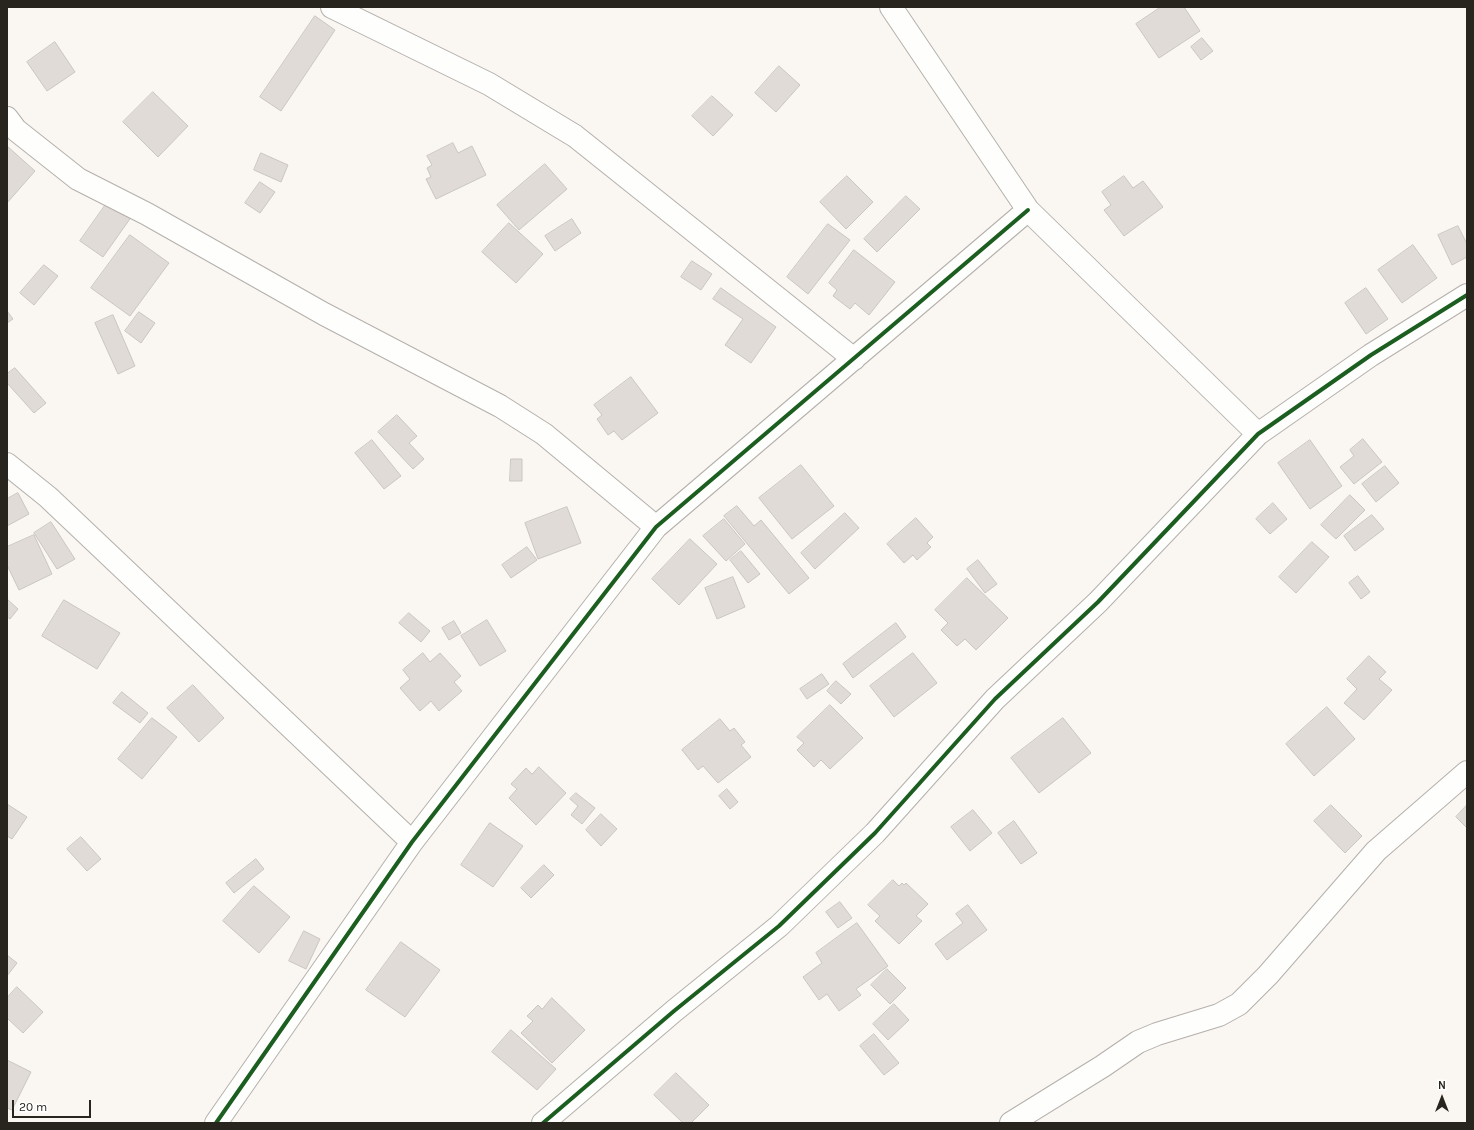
<!DOCTYPE html>
<style>
body{margin:0}
#map{position:relative;width:1474px;height:1130px;overflow:hidden;background:#faf6f2;font-family:Karla,sans-serif}
canvas{display:block}
.frame{position:absolute;inset:0;border:8px solid #28241e;pointer-events:none}
.north{position:absolute;left:1422px;top:1078px;width:40px;height:40px;-webkit-text-stroke:3px #fff;paint-order:stroke;rotate:0deg;font-size:11px;font-weight:700;line-height:16px;text-align:center;color:#28241e}
.north::after{content:'';display:block;margin:auto;width:14px;height:18px;background:#28241e;clip-path:polygon(50% 0,100% 100%,50% 72%,0 100%)}
.scale{position:absolute;left:12px;top:1100px;width:79px;height:18px;box-sizing:border-box;border:2px solid #28241e;border-top:0;padding-left:5px;font-size:12px;line-height:14px;white-space:nowrap;color:#28241e;-webkit-text-stroke:3px #fff;paint-order:stroke}
</style>
<div id="map">
<canvas width="1474" height="1130"></canvas>
<div class="frame"></div>
<div class="north">N</div>
<div class="scale">20 m</div>
</div>
<script>
const ctx = document.querySelector('canvas').getContext('2d');
ctx.lineJoin = 'round';
function fill(path, color) {
  ctx.fillStyle = color;
  ctx.fill(path, 'evenodd');
}
function trace(path, color, width, dash) {
  ctx.strokeStyle = color;
  ctx.lineWidth = width;
  ctx.lineCap = dash ? 'butt' : 'round';
  ctx.setLineDash(dash || []);
  ctx.stroke(path);
}
const building = new Path2D(`
 M 1161,7 L 1184,7 L 1200,31 L 1159,58 L 1136,24 Z
 M 315,16 L 335,30 L 281,111 L 260,97 Z
 M 1202,38 L 1213,51 L 1201,60 L 1191,47 Z
 M 55,42 L 75,72 L 47,91 L 27,62 Z
 M 779,66 L 800,85 L 776,112 L 755,93 Z
 M 153,92 L 188,126 L 158,157 L 123,122 Z
 M 712,96 L 733,115 L 713,136 L 692,116 Z
 M 453,143 L 458,153 L 472,146 L 486,175 L 436,199 L 426,179 L 431,177 L 427,168 L 432,165 L 427,156 Z
 M 7,146 L 35,171 L 7,203 Z
 M 261,153 L 288,165 L 281,182 L 254,170 Z
 M 545,164 L 567,189 L 519,230 L 497,205 Z
 M 847,176 L 873,202 L 846,229 L 820,202 Z
 M 1124,176 L 1133,188 L 1143,181 L 1163,207 L 1124,236 L 1104,210 L 1111,205 L 1102,192 Z
 M 260,182 L 275,192 L 260,213 L 245,203 Z
 M 906,196 L 920,209 L 877,252 L 864,239 Z
 M 109,200 L 132,216 L 103,257 L 80,241 Z
 M 572,219 L 581,233 L 555,251 L 545,236 Z
 M 509,223 L 543,254 L 516,283 L 482,252 Z
 M 828,224 L 850,240 L 808,294 L 787,277 Z
 M 1458,226 L 1467,244 L 1467,257 L 1452,265 L 1438,235 Z
 M 130,235 L 169,263 L 130,316 L 91,288 Z
 M 1413,245 L 1437,278 L 1402,303 L 1378,270 Z
 M 854,250 L 895,282 L 869,315 L 855,303 L 850,309 L 833,296 L 837,290 L 829,283 Z
 M 692,261 L 712,274 L 701,290 L 681,277 Z
 M 44,265 L 58,276 L 34,305 L 20,293 Z
 M 721,288 L 776,327 L 751,363 L 725,345 L 743,319 L 713,299 Z
 M 1366,288 L 1388,319 L 1366,334 L 1345,303 Z
 M 7,311 L 13,319 L 7,323 Z
 M 139,312 L 155,323 L 141,343 L 125,331 Z
 M 113,315 L 135,366 L 118,374 L 95,323 Z
 M 15,368 L 46,403 L 34,413 L 7,383 L 7,374 Z
 M 631,377 L 658,413 L 622,440 L 614,431 L 608,435 L 597,419 L 602,415 L 594,405 Z
 M 397,415 L 417,436 L 409,443 L 424,459 L 413,469 L 378,432 Z
 M 1363,439 L 1382,462 L 1354,484 L 1340,467 L 1354,456 L 1350,450 Z
 M 372,440 L 401,476 L 384,489 L 355,453 Z
 M 1310,440 L 1342,486 L 1310,509 L 1278,463 Z
 M 511,459 L 522,459 L 522,481 L 510,481 Z
 M 801,465 L 834,506 L 792,539 L 759,498 Z
 M 1385,466 L 1399,483 L 1376,502 L 1362,484 Z
 M 18,493 L 29,514 L 7,526 L 7,499 Z
 M 1350,495 L 1365,510 L 1336,539 L 1321,525 Z
 M 1273,503 L 1287,519 L 1270,534 L 1256,519 Z
 M 737,506 L 754,526 L 761,520 L 809,578 L 789,594 L 724,516 Z
 M 567,507 L 581,543 L 538,559 L 525,523 Z
 M 845,513 L 859,528 L 815,569 L 801,553 Z
 M 1372,515 L 1384,529 L 1355,551 L 1344,536 Z
 M 916,518 L 933,537 L 927,543 L 931,547 L 917,560 L 913,555 L 904,563 L 887,544 Z
 M 724,519 L 745,544 L 726,561 L 703,536 Z
 M 51,522 L 75,559 L 57,569 L 34,533 Z
 M 34,535 L 52,574 L 19,590 L 7,565 L 7,547 Z
 M 690,539 L 717,564 L 679,605 L 652,579 Z
 M 1312,542 L 1329,557 L 1296,593 L 1279,577 Z
 M 527,547 L 537,560 L 511,578 L 502,565 Z
 M 741,551 L 760,574 L 748,583 L 730,560 Z
 M 978,560 L 997,584 L 985,593 L 967,569 Z
 M 1358,576 L 1370,592 L 1361,599 L 1349,583 Z
 M 733,577 L 745,607 L 717,619 L 705,588 Z
 M 967,578 L 1008,618 L 976,650 L 965,639 L 957,646 L 941,630 L 948,623 L 935,610 Z
 M 7,599 L 18,609 L 10,619 L 7,617 Z
 M 64,600 L 120,633 L 97,669 L 42,636 Z
 M 409,613 L 430,631 L 421,642 L 399,623 Z
 M 487,620 L 506,651 L 480,666 L 461,636 Z
 M 454,621 L 461,633 L 449,640 L 442,628 Z
 M 896,623 L 906,637 L 853,678 L 843,664 Z
 M 423,653 L 430,662 L 440,653 L 461,676 L 454,682 L 462,691 L 439,711 L 431,701 L 420,711 L 400,688 L 410,679 L 403,670 Z
 M 913,653 L 937,683 L 894,717 L 870,686 Z
 M 1369,656 L 1386,672 L 1379,679 L 1392,690 L 1364,720 L 1344,703 L 1357,689 L 1347,679 Z
 M 822,674 L 829,684 L 807,699 L 800,689 Z
 M 836,681 L 851,694 L 841,704 L 827,691 Z
 M 193,685 L 224,718 L 199,742 L 167,708 Z
 M 122,692 L 148,713 L 140,723 L 113,703 Z
 M 830,705 L 863,738 L 830,769 L 821,760 L 814,767 L 797,750 L 804,743 L 797,737 Z
 M 1327,707 L 1355,739 L 1314,776 L 1286,744 Z
 M 152,718 L 177,737 L 142,779 L 118,759 Z
 M 1063,718 L 1091,753 L 1039,793 L 1011,758 Z
 M 720,719 L 730,731 L 734,728 L 745,742 L 741,745 L 751,757 L 718,783 L 703,766 L 698,770 L 682,750 Z
 M 539,767 L 566,793 L 536,825 L 509,798 L 517,789 L 511,784 L 526,768 L 532,774 Z
 M 727,789 L 738,802 L 730,809 L 719,796 Z
 M 576,793 L 595,808 L 582,824 L 571,815 L 578,806 L 570,799 Z
 M 7,804 L 27,817 L 12,839 L 7,836 Z
 M 1331,805 L 1362,836 L 1345,853 L 1314,821 Z
 M 1467,805 L 1467,828 L 1456,817 Z
 M 973,810 L 992,833 L 970,851 L 951,827 Z
 M 601,814 L 617,829 L 601,846 L 586,830 Z
 M 1014,821 L 1037,853 L 1021,864 L 998,833 Z
 M 490,823 L 523,846 L 493,887 L 461,865 Z
 M 81,837 L 101,859 L 87,871 L 67,849 Z
 M 256,859 L 264,869 L 234,893 L 226,883 Z
 M 544,865 L 554,875 L 531,898 L 521,888 Z
 M 893,880 L 899,886 L 902,883 L 904,885 L 906,883 L 928,904 L 916,916 L 922,921 L 899,944 L 875,921 L 880,916 L 868,905 Z
 M 254,886 L 290,917 L 259,953 L 223,921 Z
 M 840,902 L 852,918 L 838,928 L 826,912 Z
 M 968,905 L 987,930 L 947,960 L 935,944 L 963,923 L 956,914 Z
 M 857,923 L 888,966 L 856,989 L 861,995 L 839,1011 L 827,994 L 819,1000 L 803,977 L 822,963 L 816,953 Z
 M 304,931 L 320,939 L 306,969 L 289,961 Z
 M 401,942 L 440,970 L 405,1017 L 366,990 Z
 M 7,955 L 17,963 L 7,976 Z
 M 887,969 L 906,988 L 890,1004 L 871,985 Z
 M 17,987 L 43,1012 L 23,1033 L 7,1018 L 7,998 Z
 M 552,998 L 585,1030 L 552,1063 L 521,1033 L 533,1021 L 527,1016 L 538,1005 L 542,1009 Z
 M 894,1004 L 909,1020 L 888,1040 L 873,1024 Z
 M 511,1030 L 556,1069 L 537,1090 L 492,1052 Z
 M 874,1034 L 899,1063 L 884,1075 L 860,1046 Z
 M 7,1060 L 31,1072 L 12,1110 L 7,1108 Z
 M 676,1073 L 709,1105 L 691,1123 L 683,1123 L 654,1095 Z`);
fill(building, '#e0dbd6');
trace(building, '#c9c5c0', 1);
const minor = new Path2D(`
 M 332,7 L 489,84 L 575,136 L 854,359
 M 891,7 L 1028,210 L 1258,434
 M 7,118 L 16,130 L 78,179 L 147,214 L 324,314 L 500,406 L 544,434 L 656,527
 M 7,464 L 48,497 L 412,842
 M 216,1123 L 412,842 L 656,527 L 1028,210
 M 543,1123 L 674,1011 L 779,926 L 875,833 L 995,699 L 1098,602 L 1258,434 L 1371,355 L 1467,295
 M 1011,1123 L 1103,1066 L 1138,1042 L 1157,1034 L 1219,1015 L 1239,1004 L 1268,975 L 1376,851 L 1467,772`);
trace(minor, '#b4b0ac', 24);
trace(minor, '#fefefd', 22);
trace(new Path2D(`
 M 216,1123 L 412,842 L 656,527 L 1028,210
 M 543,1123 L 674,1011 L 779,926 L 875,833 L 995,699 L 1098,602 L 1258,434 L 1371,355 L 1467,295`), '#1b5e20', 4);
</script>
